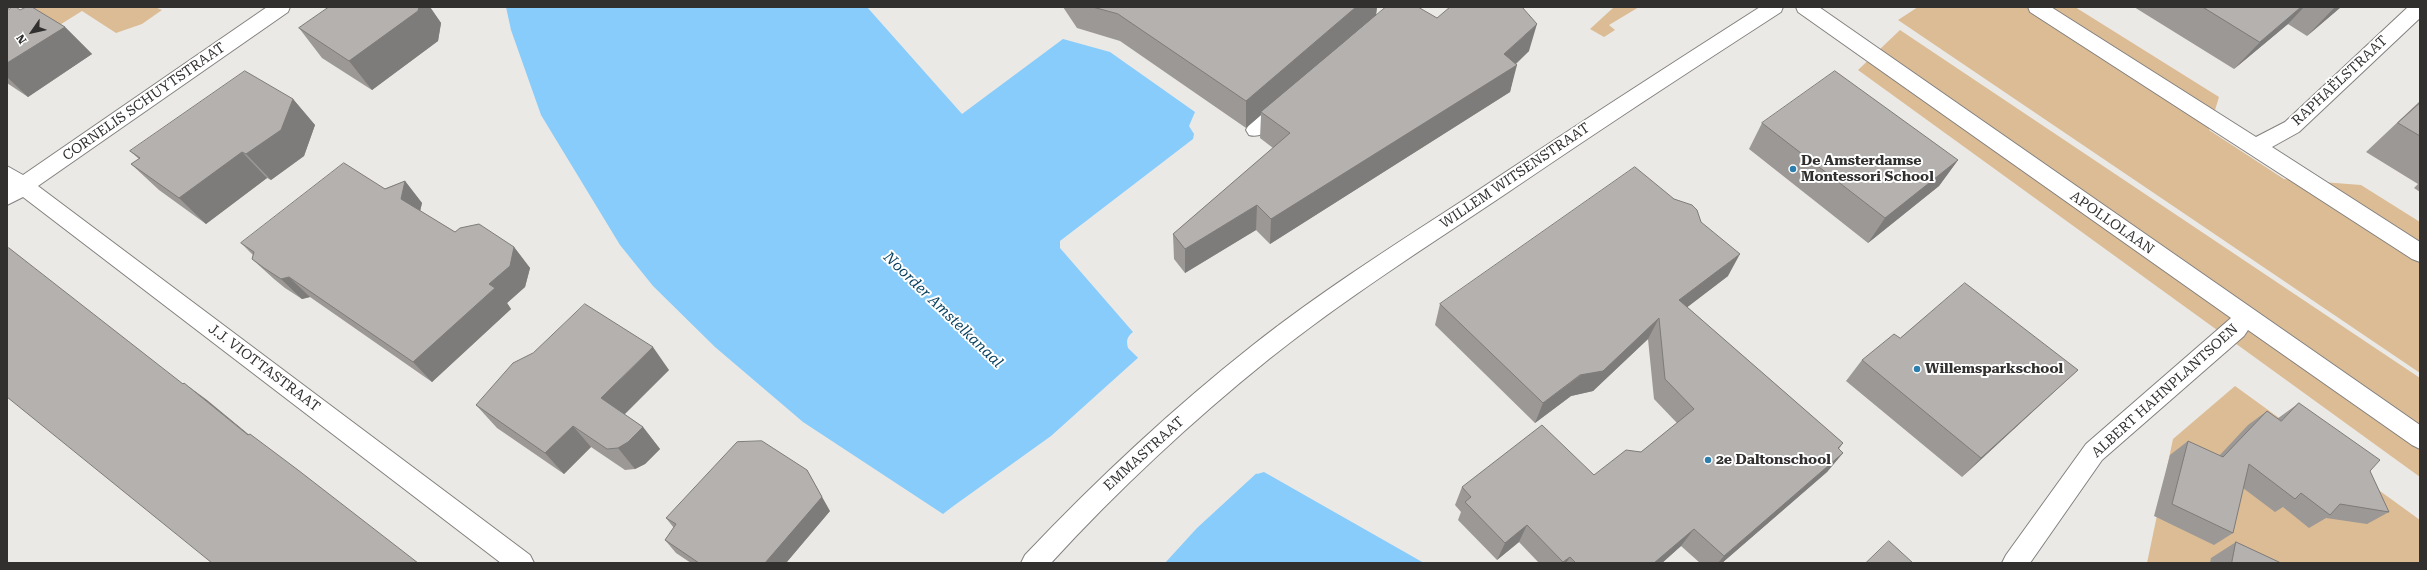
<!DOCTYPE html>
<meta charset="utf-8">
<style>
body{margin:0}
#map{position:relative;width:2427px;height:570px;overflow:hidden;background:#ebe9e6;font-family:"Roboto Serif",serif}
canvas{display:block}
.frame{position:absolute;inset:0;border:8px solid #31302f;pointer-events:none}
.north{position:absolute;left:12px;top:12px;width:40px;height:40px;-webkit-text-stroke:3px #fff;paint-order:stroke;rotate:236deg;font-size:11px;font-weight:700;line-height:16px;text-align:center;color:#31302f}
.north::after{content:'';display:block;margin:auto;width:14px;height:18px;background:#31302f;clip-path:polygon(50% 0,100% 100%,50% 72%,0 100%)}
</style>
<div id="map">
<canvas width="2427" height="570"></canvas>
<div class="frame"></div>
<div class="north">N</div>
</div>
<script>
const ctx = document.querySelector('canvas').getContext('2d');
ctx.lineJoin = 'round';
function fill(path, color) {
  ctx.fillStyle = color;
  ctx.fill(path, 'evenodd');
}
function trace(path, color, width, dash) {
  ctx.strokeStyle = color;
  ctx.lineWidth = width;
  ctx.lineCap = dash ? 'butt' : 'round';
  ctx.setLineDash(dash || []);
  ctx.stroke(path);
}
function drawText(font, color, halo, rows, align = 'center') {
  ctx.font = font + ' "Roboto Serif",serif';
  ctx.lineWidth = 4;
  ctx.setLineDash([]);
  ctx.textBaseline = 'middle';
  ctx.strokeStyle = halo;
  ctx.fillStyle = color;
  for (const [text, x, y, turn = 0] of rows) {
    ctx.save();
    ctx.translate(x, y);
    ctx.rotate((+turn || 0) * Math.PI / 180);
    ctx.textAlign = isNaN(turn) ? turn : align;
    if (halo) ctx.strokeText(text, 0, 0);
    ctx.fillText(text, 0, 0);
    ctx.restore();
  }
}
fill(new Path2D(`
 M 28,7 L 155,7 L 162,10 L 142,24 L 116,33 L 82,11 L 58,26 Z
 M 1614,7 L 1639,7 L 1609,25 L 1615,30 L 1604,37 L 1590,29 Z
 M 1918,7 L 2075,7 L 2219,97 L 2209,130 L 2284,179 L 2361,185 L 2420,222 L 2420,373 L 1898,20 Z
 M 1900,30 L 2420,378 L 2420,477 L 1858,70 Z
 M 2235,386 L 2420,520 L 2420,563 L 2147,563 L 2173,439 Z`), '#dbbc95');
fill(new Path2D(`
 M 506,7 L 867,7 L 962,114 L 1063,39 L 1110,52 L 1195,112 L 1189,126 L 1194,134 L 1193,139 L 1060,241 L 1060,248 L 1133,332 C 1127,337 1126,340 1128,348 L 1257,474 L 1264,472 L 1424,563 L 1036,563 L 952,507 L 943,514 L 803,422 L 715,347 L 653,286 L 620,245 L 541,115 L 511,30 Z`), '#87ccfb');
fill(new Path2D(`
 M 1140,356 L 1259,471 L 1197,528 L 1165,563 L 1032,563 L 958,514 L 952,507 L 1051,436 Z`), '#ebe9e6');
const minor = new Path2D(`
 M 267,7 L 290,7 L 288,12 L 38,186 L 530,555 L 534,563 L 501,563 L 23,197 L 7,205 L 7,166 L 23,175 Z
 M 1760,7 L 1783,7 L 1781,12 C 1688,72 1595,133 1504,195 C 1425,248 1344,299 1269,359 C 1192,421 1118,490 1051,563 L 1021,563 L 1025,555 C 1096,480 1172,409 1253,345 C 1319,293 1391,247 1462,201 C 1561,135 1660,71 1760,7 Z
 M 1796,7 L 1819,7 L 2420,425 L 2420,449 L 2412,445 L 2248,330 L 2244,336 L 2102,460 L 2030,563 L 2002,563 L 2006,555 L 2086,444 L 2231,318 L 1798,12 Z
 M 2028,7 L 2051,7 L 2256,137 L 2285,122 L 2408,7 L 2420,7 L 2420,18 L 2299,132 L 2272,147 L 2420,242 L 2420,262 L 2412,259 L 2030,12 Z
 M 1282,99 L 1289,102 L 1292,107 C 1285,120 1264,140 1249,135 L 1246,130 C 1252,118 1269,103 1282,99 Z`);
trace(minor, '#83807e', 2);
fill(minor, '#fff');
fill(new Path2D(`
 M 329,7 L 430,7 L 441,23 L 438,41 L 372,90 L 322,58 L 299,28 Z
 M 1063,7 L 1377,7 L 1376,15 L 1345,41 L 1437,18 L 1529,51 L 1516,64 L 1510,92 L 1270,244 L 1256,230 L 1185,273 L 1174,259 L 1173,234 L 1273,148 L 1260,138 L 1261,115 L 1246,128 L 1120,41 L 1077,28 Z
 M 2134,7 L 2341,7 L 2307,36 L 2288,24 L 2234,69 Z
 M 7,8 L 9,9 L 20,10 L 65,27 L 92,54 L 28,97 L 7,83 Z
 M 293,99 L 315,125 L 304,156 L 271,180 L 267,178 L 206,224 L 159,190 L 131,164 L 139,159 L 130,151 Z
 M 2420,101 L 2420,192 L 2414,188 L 2418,184 L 2366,152 Z
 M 1762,123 L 1958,160 L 1939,186 L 1868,243 L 1749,149 Z
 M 405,181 L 422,203 L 420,211 L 455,232 L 514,247 L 530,268 L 525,287 L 507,303 L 511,309 L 432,382 L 310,297 L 302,299 L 285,288 L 274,279 L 252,259 L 253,255 L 241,243 Z
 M 1674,199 L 1701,222 L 1728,276 L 1687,307 L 1843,443 L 1839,449 L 1843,453 L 1827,472 L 1722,563 L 1700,563 L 1681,546 L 1662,563 L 1539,563 L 1519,542 L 1497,560 L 1458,520 L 1461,512 L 1455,505 L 1462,487 L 1594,475 L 1641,452 L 1677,423 L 1654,399 L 1648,339 L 1593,391 L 1571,396 L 1535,423 L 1435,325 L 1440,304 Z
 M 1900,338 L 2078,370 L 1962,477 L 1846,381 L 1862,360 Z
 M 669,370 L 624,414 L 643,427 L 660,449 L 645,464 L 635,469 L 625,470 L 591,447 L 564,474 L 497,428 L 476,405 Z
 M 2299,403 L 2370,471 L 2389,512 L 2367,524 L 2326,518 L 2309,528 L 2283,507 L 2275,512 L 2243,488 L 2233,533 L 2214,545 L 2154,516 L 2170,455 L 2188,441 L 2219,456 L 2248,425 L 2267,411 L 2277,419 Z
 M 830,511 L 786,563 L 691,563 L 676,553 L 665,540 L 674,528 L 666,518 Z
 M 2236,542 L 2281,563 L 2210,563 L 2211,558 Z`), '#9b9896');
fill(new Path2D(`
 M 419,7 L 430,7 L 441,23 L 438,41 L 372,90 L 349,61 Z
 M 1356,7 L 1377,7 L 1376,15 L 1263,113 L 1261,112 L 1261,115 L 1246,128 L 1246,101 Z
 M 2301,7 L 2304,7 L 2288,24 L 2234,69 L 2260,42 Z
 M 2335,7 L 2341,7 L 2307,36 L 2334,8 Z
 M 1537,24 L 1529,51 L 1510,69 L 1517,65 L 1510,92 L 1270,244 L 1271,219 L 1504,54 Z
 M 65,27 L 92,54 L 28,97 L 7,77 L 7,63 Z
 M 293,99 L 315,125 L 304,156 L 271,180 L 246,154 Z
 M 242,152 L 267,178 L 206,224 L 179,198 Z
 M 1958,160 L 1939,186 L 1868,243 L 1885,218 Z
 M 405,181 L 422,203 L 418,220 L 401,199 Z
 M 1257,205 L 1256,230 L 1185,273 L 1185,249 Z
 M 514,247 L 530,268 L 525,287 L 507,303 L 511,309 L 432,382 L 413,362 L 489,284 Z
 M 1740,254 L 1728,276 L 1668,322 L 1679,300 Z
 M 289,277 L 310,297 L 302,299 L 281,279 Z
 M 1659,318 L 1648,339 L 1593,391 L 1571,396 L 1535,423 L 1543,403 Z
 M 653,347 L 669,370 L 618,421 L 601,398 Z
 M 2078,370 L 2056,390 L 1962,477 L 1981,458 Z
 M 184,383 L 207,400 L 270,452 L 248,435 Z
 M 573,426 L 591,447 L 564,474 L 545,453 Z
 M 643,427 L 660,449 L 645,464 L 635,469 L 618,448 Z
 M 1843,453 L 1827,472 L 1722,563 L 1718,563 L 1724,556 Z
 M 807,470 L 830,511 L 786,563 L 765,563 Z
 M 1527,525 L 1519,542 L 1497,560 L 1505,543 Z
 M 1694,529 L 1681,546 L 1662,563 L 1654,563 Z
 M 1570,557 L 1566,563 L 1563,563 L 1563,562 Z`), '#7e7c7a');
const building = new Path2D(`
 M 12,7 L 16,7 L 20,10 L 26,7 L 32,7 L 65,27 L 7,63 L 7,8 L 9,9 Z
 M 329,7 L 419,7 L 418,11 L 349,61 L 299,28 Z
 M 1093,7 L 1356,7 L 1246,101 L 1118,14 Z
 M 1386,7 L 1418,7 L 1437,18 L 1450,7 L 1522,7 L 1537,24 L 1504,54 L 1517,65 L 1271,219 L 1257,205 L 1185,249 L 1173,234 L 1290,133 L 1261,112 Z
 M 2203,7 L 2301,7 L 2260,42 Z
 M 245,71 L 293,99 L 281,130 L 246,154 L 242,152 L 179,198 L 131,164 L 140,158 L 130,151 Z
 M 1835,71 L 1958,160 L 1885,218 L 1762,123 Z
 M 2420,103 L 2420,136 L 2398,123 Z
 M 344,163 L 385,189 L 405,181 L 401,199 L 455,232 L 460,228 L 479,224 L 514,247 L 510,266 L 489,284 L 495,288 L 413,362 L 289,277 L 281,279 L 264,268 L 252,259 L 254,252 L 241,243 Z
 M 1635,167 L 1674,199 L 1692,205 L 1697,210 L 1701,222 L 1740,254 L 1679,300 L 1843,443 L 1838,448 L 1843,453 L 1724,556 L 1694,529 L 1654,563 L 1576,563 L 1570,557 L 1563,562 L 1527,525 L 1505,543 L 1465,502 L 1471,497 L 1462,487 L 1542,425 L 1594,475 L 1626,450 L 1641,452 L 1694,409 L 1665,379 L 1659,318 L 1603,371 L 1580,375 L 1543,403 L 1440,304 Z
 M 9,248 L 183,384 L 184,383 L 248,435 L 250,434 L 298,470 L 418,563 L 212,563 L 7,397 L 7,249 Z
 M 1965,283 L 2078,370 L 1981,458 L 1862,360 L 1894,334 L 1900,338 Z
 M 585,304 L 653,347 L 601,398 L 643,427 L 628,442 L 618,448 L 607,449 L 573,426 L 545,453 L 476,405 L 513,363 L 533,353 Z
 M 2299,403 L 2380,460 L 2370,471 L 2389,512 L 2340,504 L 2330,515 L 2301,493 L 2295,499 L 2249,464 L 2233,533 L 2172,504 L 2188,441 L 2223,457 L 2267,411 L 2281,421 Z
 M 762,441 L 807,470 L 822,497 L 765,563 L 699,563 L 665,540 L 676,524 L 666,518 L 737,442 Z
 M 1889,541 L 1913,563 L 1866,563 Z
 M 2236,542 L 2281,563 L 2232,563 Z`);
fill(building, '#b4b1af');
trace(building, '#7e7c7a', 1);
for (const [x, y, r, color] of [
 [1793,169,4,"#2c7eae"],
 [1917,369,4,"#2c7eae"],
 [1708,460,4,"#2c7eae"]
]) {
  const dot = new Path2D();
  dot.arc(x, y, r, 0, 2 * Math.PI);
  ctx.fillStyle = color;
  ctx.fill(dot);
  trace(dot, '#fff', 1.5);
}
drawText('14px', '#31302f', '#fff', [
 ["RAPHAËLSTRAAT",2340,81,-43],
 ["CORNELIS SCHUYTSTRAAT",144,102,-35],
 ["WILLEM WITSENSTRAAT",1515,176,-34],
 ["APOLLOLAAN",2112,223,35],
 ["J.J. VIOTTASTRAAT",264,368,37],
 ["ALBERT HAHNPLANTSOEN",2165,391,-42],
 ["EMMASTRAAT",1144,454,-42]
]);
drawText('bold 14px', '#31302f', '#fff', [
 ["De Amsterdamse",1801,161],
 ["Montessori School",1801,177],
 ["Willemsparkschool",1925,369],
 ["2e Daltonschool",1716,460]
], 'left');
drawText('italic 15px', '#063f5e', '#fff', [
 ["Noorder Amstelkanaal",943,310,44]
]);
</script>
